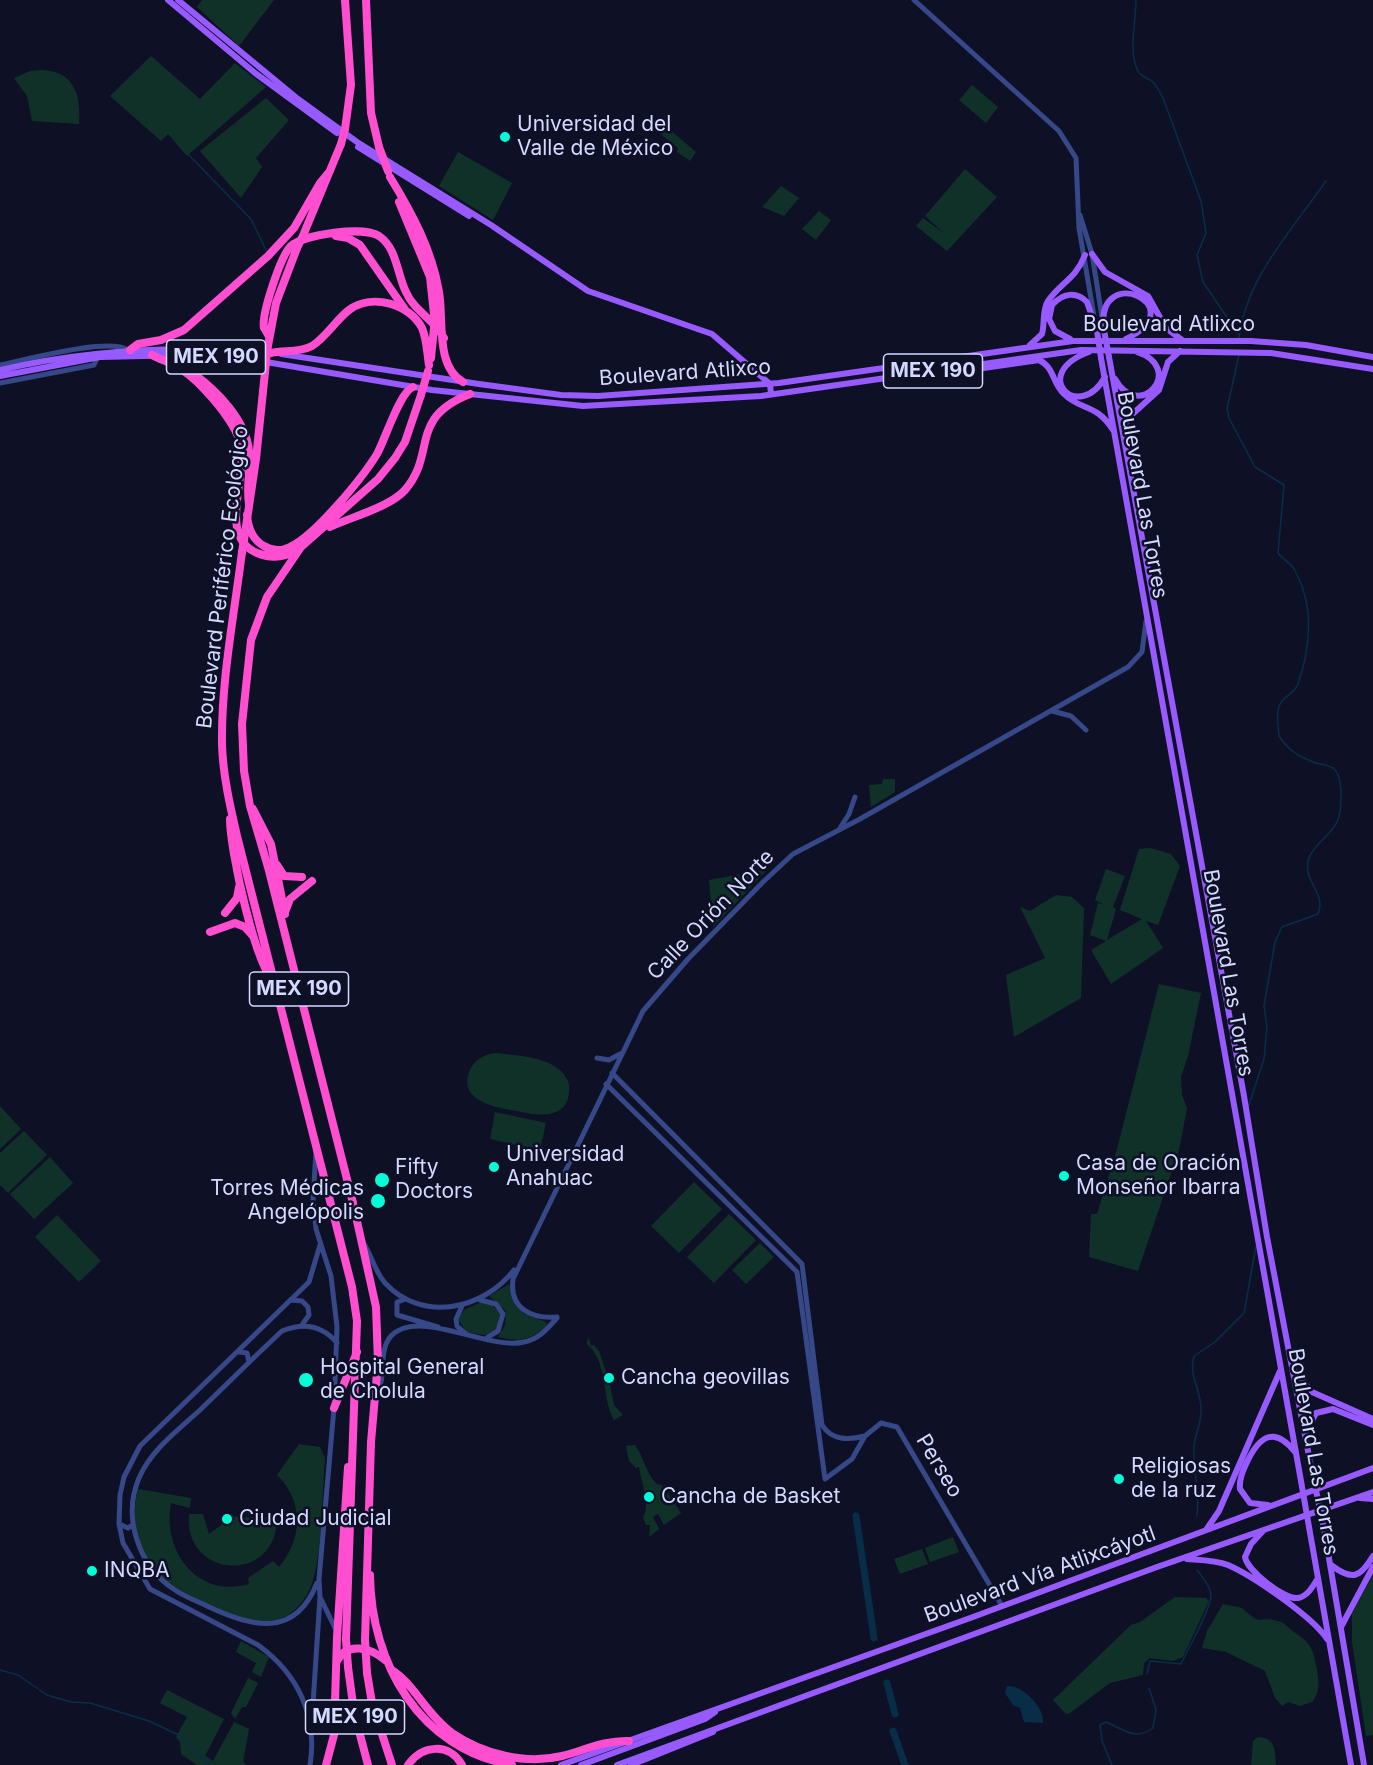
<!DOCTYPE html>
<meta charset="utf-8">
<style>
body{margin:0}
canvas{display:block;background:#0e1026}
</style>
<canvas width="1373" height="1765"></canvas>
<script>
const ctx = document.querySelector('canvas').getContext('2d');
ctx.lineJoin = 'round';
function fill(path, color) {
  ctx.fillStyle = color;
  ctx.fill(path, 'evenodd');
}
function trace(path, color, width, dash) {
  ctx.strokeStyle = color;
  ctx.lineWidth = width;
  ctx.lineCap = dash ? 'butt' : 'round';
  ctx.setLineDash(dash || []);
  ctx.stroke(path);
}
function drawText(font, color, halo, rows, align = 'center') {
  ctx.font = font + ' Inter,sans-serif';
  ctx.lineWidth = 5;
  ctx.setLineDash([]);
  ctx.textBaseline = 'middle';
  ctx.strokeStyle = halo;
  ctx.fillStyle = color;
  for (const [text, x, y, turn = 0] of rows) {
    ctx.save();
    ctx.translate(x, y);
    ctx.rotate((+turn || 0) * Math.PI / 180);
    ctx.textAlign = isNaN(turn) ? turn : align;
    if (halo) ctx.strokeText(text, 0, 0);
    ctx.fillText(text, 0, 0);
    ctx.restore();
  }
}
fill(new Path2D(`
 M 202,0 L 274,0 L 239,46 L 197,7 Z
 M 151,56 L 200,99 L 235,63 L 266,87 L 187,156 L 168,134 L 161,141 L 110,96 Z
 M 43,70 C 75,72 81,96 79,124 L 32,121 L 27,96 L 14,78 L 30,71 Z
 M 972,85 L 998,107 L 986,123 L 959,100 Z
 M 266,98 L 289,120 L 256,158 L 262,167 L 241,198 L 200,151 Z
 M 663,124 L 696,152 L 690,161 L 677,152 L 678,148 L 657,131 Z
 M 458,152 L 512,183 L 493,220 L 439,186 Z
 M 965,169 L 997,197 L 947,251 L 916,226 L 923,218 L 944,233 L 925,216 Z
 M 781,186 L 799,198 L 784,216 L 762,207 Z
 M 819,211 L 831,220 L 816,240 L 802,229 Z
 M 883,779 L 895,779 L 895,792 L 871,807 L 869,785 L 882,784 Z
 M 1150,848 L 1171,854 L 1180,866 L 1158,925 L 1146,921 L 1163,948 L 1111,984 L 1091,950 L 1106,941 L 1090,935 L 1098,903 L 1105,905 L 1095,900 L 1106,869 L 1125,876 L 1113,907 L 1116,909 L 1107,940 L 1142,919 L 1120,910 L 1139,849 Z
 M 768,869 L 713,927 L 709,880 Z
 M 1056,895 L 1072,897 L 1084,908 L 1081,998 L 1014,1037 L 1006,975 L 1045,958 L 1020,907 L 1030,911 Z
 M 1159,984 L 1201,993 L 1188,1056 L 1181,1077 L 1182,1095 L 1187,1108 L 1179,1150 L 1138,1271 L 1089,1257 L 1091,1214 L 1097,1214 L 1117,1149 Z
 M 496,1053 C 520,1056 561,1057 569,1084 C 572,1121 539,1116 516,1111 C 495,1107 457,1101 470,1070 C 475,1059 485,1054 496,1053 Z
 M 0,1106 L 21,1129 L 0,1149 Z
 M 495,1112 L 546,1123 L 540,1150 L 490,1139 Z
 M 24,1131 L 47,1155 L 8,1193 L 0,1185 L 0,1153 Z
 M 50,1157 L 73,1183 L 34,1219 L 10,1194 Z
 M 694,1182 L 722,1209 L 679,1253 L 651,1226 Z
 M 729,1214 L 756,1240 L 714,1283 L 687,1257 Z
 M 57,1215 L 101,1261 L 79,1282 L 35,1237 Z
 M 760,1243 L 774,1257 L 746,1284 L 732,1270 Z
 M 509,1284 L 523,1313 L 546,1322 L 547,1325 C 531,1341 520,1342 498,1337 L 505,1325 L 506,1311 L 489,1296 Z
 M 479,1303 L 490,1303 L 502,1315 L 496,1330 L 485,1335 L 466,1332 L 458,1319 L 464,1310 Z
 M 588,1336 L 591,1346 L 594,1345 L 599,1351 L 606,1372 L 612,1372 L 613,1384 L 610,1385 L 614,1405 L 623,1415 L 614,1420 C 601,1398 609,1363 587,1344 Z
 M 299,1444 L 320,1447 L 325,1458 C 322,1491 323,1566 308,1593 C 284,1635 247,1623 212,1606 C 198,1600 181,1594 168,1583 C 140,1561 129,1523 138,1489 L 191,1498 L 190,1508 L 171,1503 C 162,1551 197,1599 249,1584 L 248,1578 L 273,1561 L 279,1567 C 303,1539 304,1501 277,1475 Z
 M 635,1445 C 644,1457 646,1474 657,1484 L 662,1485 L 681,1513 L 664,1525 L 658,1514 L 653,1517 L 659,1529 L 649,1537 L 650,1525 L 646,1525 L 643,1518 C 651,1506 641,1481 639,1467 L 636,1468 L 629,1461 L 626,1446 Z
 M 189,1514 L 203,1514 L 209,1534 L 232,1517 L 277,1518 C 277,1585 183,1579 189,1514 Z
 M 953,1537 L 959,1552 L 930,1562 L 925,1548 Z
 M 922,1549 L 928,1564 L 900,1574 L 894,1559 Z
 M 1373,1574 L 1373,1735 L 1366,1736 L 1352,1642 L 1352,1614 Z
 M 1175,1597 L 1206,1598 L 1209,1601 L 1183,1657 L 1173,1661 L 1150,1658 L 1144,1663 L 1143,1675 L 1110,1683 L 1070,1713 L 1066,1714 L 1053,1700 L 1131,1625 L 1140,1622 Z
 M 1223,1604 L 1242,1608 C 1264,1628 1255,1615 1278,1621 C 1286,1623 1288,1628 1294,1632 C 1312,1644 1313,1649 1317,1670 C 1319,1682 1320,1692 1312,1702 L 1300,1706 L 1288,1702 L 1282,1706 L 1275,1698 L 1265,1671 L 1226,1652 L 1202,1648 L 1207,1631 Z
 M 241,1641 L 269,1657 L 261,1677 L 252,1672 L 256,1663 L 236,1652 Z
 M 248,1678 L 258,1683 L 246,1707 L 242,1707 L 235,1719 L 231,1713 Z
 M 167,1690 L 224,1719 L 205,1756 L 213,1761 L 234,1722 L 249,1729 L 243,1762 L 247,1765 L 197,1765 L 181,1754 L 180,1742 L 176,1737 L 187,1717 L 160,1703 Z
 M 1258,1737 C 1276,1738 1275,1751 1276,1765 L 1251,1765 L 1253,1741 Z`), '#103127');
fill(new Path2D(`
 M 1007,1686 C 1022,1685 1045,1707 1043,1723 L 1024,1722 L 1020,1708 L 1013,1705 L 1005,1693 Z`), '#072e46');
trace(new Path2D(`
 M 1136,0 C 1136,20 1128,54 1138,71 C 1141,77 1148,78 1153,82 C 1157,86 1160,93 1163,98 L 1201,201 L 1206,233 L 1197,255 L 1203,282 L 1239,335
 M 186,152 L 251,219 L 266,250
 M 1239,338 C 1246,278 1292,230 1326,181
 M 1239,355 L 1227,409 L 1229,418 L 1255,467 L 1284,485 L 1278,553 C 1283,560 1290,562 1294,569 C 1315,606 1311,646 1298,684 C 1295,692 1287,695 1282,701 C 1275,709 1278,726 1279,736 C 1289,751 1299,757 1316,763 C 1321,764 1328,765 1333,768 C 1344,776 1342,811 1337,822 C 1330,836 1314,844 1309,858 C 1301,881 1327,892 1318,914 L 1282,927 L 1275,942 L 1264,1006 L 1267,1027 L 1264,1059 L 1248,1108
 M 1197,1516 C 1200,1493 1193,1469 1194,1446 C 1195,1434 1202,1422 1201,1409 C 1201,1389 1188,1376 1194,1356 L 1215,1342 L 1244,1313 L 1256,1246
 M 0,1670 L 18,1675 L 47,1695 L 71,1702 L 90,1703 L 149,1721 L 183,1737 L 209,1765
 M 1147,1674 L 1150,1661 L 1181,1664 C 1187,1651 1213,1605 1211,1594 C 1210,1585 1202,1577 1197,1570
 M 1112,1765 L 1102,1741 L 1100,1725 L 1106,1722 C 1125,1730 1135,1741 1153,1728 L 1156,1710 L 1149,1688`), '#072e46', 1.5);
trace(new Path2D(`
 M 856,1516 L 874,1638
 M 887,1683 L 895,1714
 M 893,1731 L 905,1765`), '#072e46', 7);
trace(new Path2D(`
 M 914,0 L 1059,131 L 1076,158 L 1079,228 L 1094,316
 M 1080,215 L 1092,254 L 1102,317
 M 0,365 C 25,360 109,337 128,350
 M 0,383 L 94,365 L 99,354
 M 1052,711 L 1071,716 L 1086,730
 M 840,828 L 849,814 L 855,797
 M 597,1058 L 609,1060 L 620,1054
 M 612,1073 L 802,1264 L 822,1425 C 832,1441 849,1440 865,1436
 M 606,1084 L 797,1272 L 825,1479 L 852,1459 L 865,1436 L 881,1423 L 897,1427 L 1002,1606
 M 363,1242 C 372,1256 374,1270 385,1283 C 422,1323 483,1310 514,1270
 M 406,1299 L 397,1302 L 397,1315 L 438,1327
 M 291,1300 L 302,1301 L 308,1307 L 309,1315 L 302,1325
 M 480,1300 L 496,1304 L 503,1314 L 498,1331 L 488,1337
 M 462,1306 L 456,1319 L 457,1326 L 466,1334
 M 557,1317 C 532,1319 509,1309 513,1279 L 643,1011 L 688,959 L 763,882 L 793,854 L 860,819 L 1128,667 L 1142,652 L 1146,621
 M 239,1352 L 247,1353 L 249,1362
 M 376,1393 C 388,1377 377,1352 391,1336 C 418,1307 489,1351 524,1342 C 539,1339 547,1329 557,1318
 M 119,1524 L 128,1528 L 133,1525
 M 317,1583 C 295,1639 251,1627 207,1606 C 197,1601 185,1597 175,1590 C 139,1567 122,1518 139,1478 C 151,1450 178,1430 200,1410 C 227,1384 254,1357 282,1331 C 304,1322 322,1325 337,1343
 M 321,1599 L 335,1628
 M 312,1719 L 320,1597 L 319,1579 L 334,1408 L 337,1327 L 331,1276 L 316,1229 L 313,1200 L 316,1151
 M 310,1765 C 318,1716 298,1674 258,1645 L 150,1589 L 123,1543 L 119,1524 L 120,1495 L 124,1477 L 140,1446 L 309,1282 L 320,1245`), '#364888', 5);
trace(new Path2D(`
 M 168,0 L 255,73 L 337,133
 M 178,0 L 298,99 L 357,142 L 491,225 L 588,291 L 712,334 L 770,384 L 771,394
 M 358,147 L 469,216
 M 1092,254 L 1105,272 L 1148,296 L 1166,328 L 1182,340
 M 1104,330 C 1094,261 1196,305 1126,339
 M 1070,339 L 1055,331 L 1049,319 L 1052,305 C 1063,293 1076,291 1087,302 L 1097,331
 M 1030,345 L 1042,334 C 1045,323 1042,310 1048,301 C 1061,282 1075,280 1085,255
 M 1089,352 C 1028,374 1079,424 1105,377
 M 281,354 L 479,384 L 561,395 L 598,396 L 779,383 L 1073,341 L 1251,341 L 1306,345 L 1373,357
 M 1109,357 L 1244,1096 L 1267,1237 L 1313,1477
 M 1101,358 L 1301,1481
 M 0,370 C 90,349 179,345 270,353
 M 949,373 L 1039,360 C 1055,368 1052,383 1064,394 C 1081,411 1096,403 1113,430
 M 0,376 L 100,357 L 186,355 L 254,360 L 432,390 L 583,406 L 761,396 L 1081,350 L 1271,353 L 1373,369
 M 1115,379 C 1140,423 1186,368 1137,352
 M 1126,433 L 1127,419 L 1159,390 L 1168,362 L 1180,351
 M 1296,1372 L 1312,1392 L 1373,1419
 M 1306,1432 L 1316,1413 L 1333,1409 L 1373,1425
 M 1360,1498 L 1373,1499
 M 1268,1505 L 1250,1503 L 1240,1489 C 1239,1479 1243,1471 1247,1462 C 1259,1437 1274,1425 1295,1452
 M 1323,1523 L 1364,1765
 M 1309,1527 L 1351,1765
 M 1206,1530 L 1219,1511 L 1280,1371
 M 1263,1531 L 1251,1544 L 1245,1557 C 1247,1570 1284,1600 1298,1598 C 1308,1596 1313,1586 1318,1578
 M 1187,1559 C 1200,1560 1215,1560 1228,1565 C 1253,1576 1313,1617 1327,1639
 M 1331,1565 C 1352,1581 1360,1578 1373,1556
 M 1341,1627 L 1373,1567
 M 561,1765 L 973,1617 L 1373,1468
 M 581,1765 L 705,1719 L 715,1712
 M 617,1765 L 1157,1567 L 1373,1492
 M 631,1765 L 713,1732`), '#975aff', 6);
trace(new Path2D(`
 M 366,0 L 371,113 L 379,147
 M 345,129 L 351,85 L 345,0
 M 390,177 C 412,213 432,250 439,292 C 444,320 435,366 463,382
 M 399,202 L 430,277 L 434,314
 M 336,236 L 348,238 L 360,245 L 404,308
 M 302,238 L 341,144
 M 269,336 C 268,335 265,329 264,328 C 261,315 281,255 291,246 C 305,234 363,226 379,236 C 397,248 397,274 406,292 C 414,311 435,320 444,338
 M 130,350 L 138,344 L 161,340 L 184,330 L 268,256 L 294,228 L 320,183 L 330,171
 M 267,351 L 276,303 L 297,248
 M 271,353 C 284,350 299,353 312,346 C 326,337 336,320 349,310 C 372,293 410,304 422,328 C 427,340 427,353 429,365
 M 152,355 C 161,360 172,363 181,369 C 200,381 231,417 239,439 C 251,472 215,535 257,553 C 271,559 285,557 297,550
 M 431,358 L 434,328
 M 194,374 C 217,391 247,421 249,452 C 251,470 246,486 249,504
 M 247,515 C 248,528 253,540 264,546 C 272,551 282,551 290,547 C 315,536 363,477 377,454 C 385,440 400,391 413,387
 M 330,527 C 351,517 390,507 405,490 C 437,453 408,418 470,394
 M 244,540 L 256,459 L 265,372
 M 242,552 C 234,616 221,681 222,745 C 223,775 230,806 237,836 L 352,1287 L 357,1321 L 346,1639
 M 253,809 L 271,844 L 285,914
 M 230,819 C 230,850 255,966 276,985
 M 277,865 L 284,876 L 302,877
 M 285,912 L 290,899 L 312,881
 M 225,913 L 237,898 L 239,887
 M 210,932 L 235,923 L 245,927 L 253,936
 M 334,1408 L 357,1352
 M 370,1575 C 371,1664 420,1749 512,1765
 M 365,1640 L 371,1442 L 378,1362 L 376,1307 L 353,1203 L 268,867 L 250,806 L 244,771 L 242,724 L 251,640 L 267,597 L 301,547 L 378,479 L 395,458 L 405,442 L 421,395
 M 337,1661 C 347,1641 371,1648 385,1660
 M 348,1667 L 354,1712 L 368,1765
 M 392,1670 C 414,1684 426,1714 452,1733 C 483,1754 525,1765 562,1756 C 585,1750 605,1740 629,1741
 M 367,1673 L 372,1703 L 392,1765
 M 326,1765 L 334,1735 L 337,1637 L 348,1467
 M 408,1765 C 422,1745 449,1742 462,1765`), '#ff4ed0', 8);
trace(new Path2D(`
 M 1104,330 L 1109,357
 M 1097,331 L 1101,358
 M 1313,1477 L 1323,1523
 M 1301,1481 L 1309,1527`), '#975aff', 6);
trace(new Path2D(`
 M 341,144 L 345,129
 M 379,147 L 388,171
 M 297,248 L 302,238
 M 434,328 L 434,314
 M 265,372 L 267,351
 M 421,395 L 428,371
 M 242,552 L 244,540
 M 346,1639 L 348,1667
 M 365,1640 L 367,1673`), '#ff4ed0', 8);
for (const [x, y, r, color] of [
 [505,137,6,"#00fed7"],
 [494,1167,6,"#00fed7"],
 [1064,1176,6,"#00fed7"],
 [382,1180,8,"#00fed7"],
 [378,1201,8,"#00fed7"],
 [609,1378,6,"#00fed7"],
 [306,1380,8,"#00fed7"],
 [1119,1479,6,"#00fed7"],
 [649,1497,6,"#00fed7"],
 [227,1519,6,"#00fed7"],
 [92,1571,6,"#00fed7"]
]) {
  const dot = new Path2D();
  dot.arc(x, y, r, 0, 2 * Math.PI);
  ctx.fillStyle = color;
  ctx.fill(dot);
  trace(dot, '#0e1026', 2);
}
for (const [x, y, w] of [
 [216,357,99],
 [933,371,99],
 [299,989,99],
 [355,1717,99]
]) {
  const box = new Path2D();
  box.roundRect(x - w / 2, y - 17, w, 34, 4.5);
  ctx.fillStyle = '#0e1026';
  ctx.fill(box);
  trace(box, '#d3d9ff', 1.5);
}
drawText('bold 20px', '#d3d9ff', null, [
 ["MEX 190",216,357],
 ["MEX 190",933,371],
 ["MEX 190",299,989],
 ["MEX 190",355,1717]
]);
drawText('21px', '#d3d9ff', '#0e1026', [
 ["Universidad del",517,125],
 ["Valle de México",517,149],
 ["Universidad",506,1155],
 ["Anahuac",506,1179],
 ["Casa de Oración",1076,1164],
 ["Monseñor Ibarra",1076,1188],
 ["Fifty",395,1168],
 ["Doctors",395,1192],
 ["Torres Médicas",364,1189,"right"],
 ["Angelópolis",364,1213,"right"],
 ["Hospital General",320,1368],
 ["de Cholula",320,1392],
 ["Cancha geovillas",621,1378],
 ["Religiosas",1131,1467],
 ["de la ruz",1131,1491],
 ["Cancha de Basket",661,1497],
 ["Ciudad Judicial",239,1519],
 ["INQBA",104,1571]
], 'left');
drawText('21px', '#d3d9ff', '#0e1026', [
 ["Boulevard Atlixco",1169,325],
 ["Boulevard Atlixco",685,373,-4],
 ["Boulevard Las Torres",1142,495,80],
 ["Boulevard Periférico Ecológico",223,577,-83],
 ["Calle Orión Norte",711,915,-46],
 ["Boulevard Las Torres",1228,973,80],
 ["Boulevard Las Torres",1313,1452,80],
 ["Perseo",939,1466,59],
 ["Boulevard Vía Atlixcáyotl",1040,1575,-20]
]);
</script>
